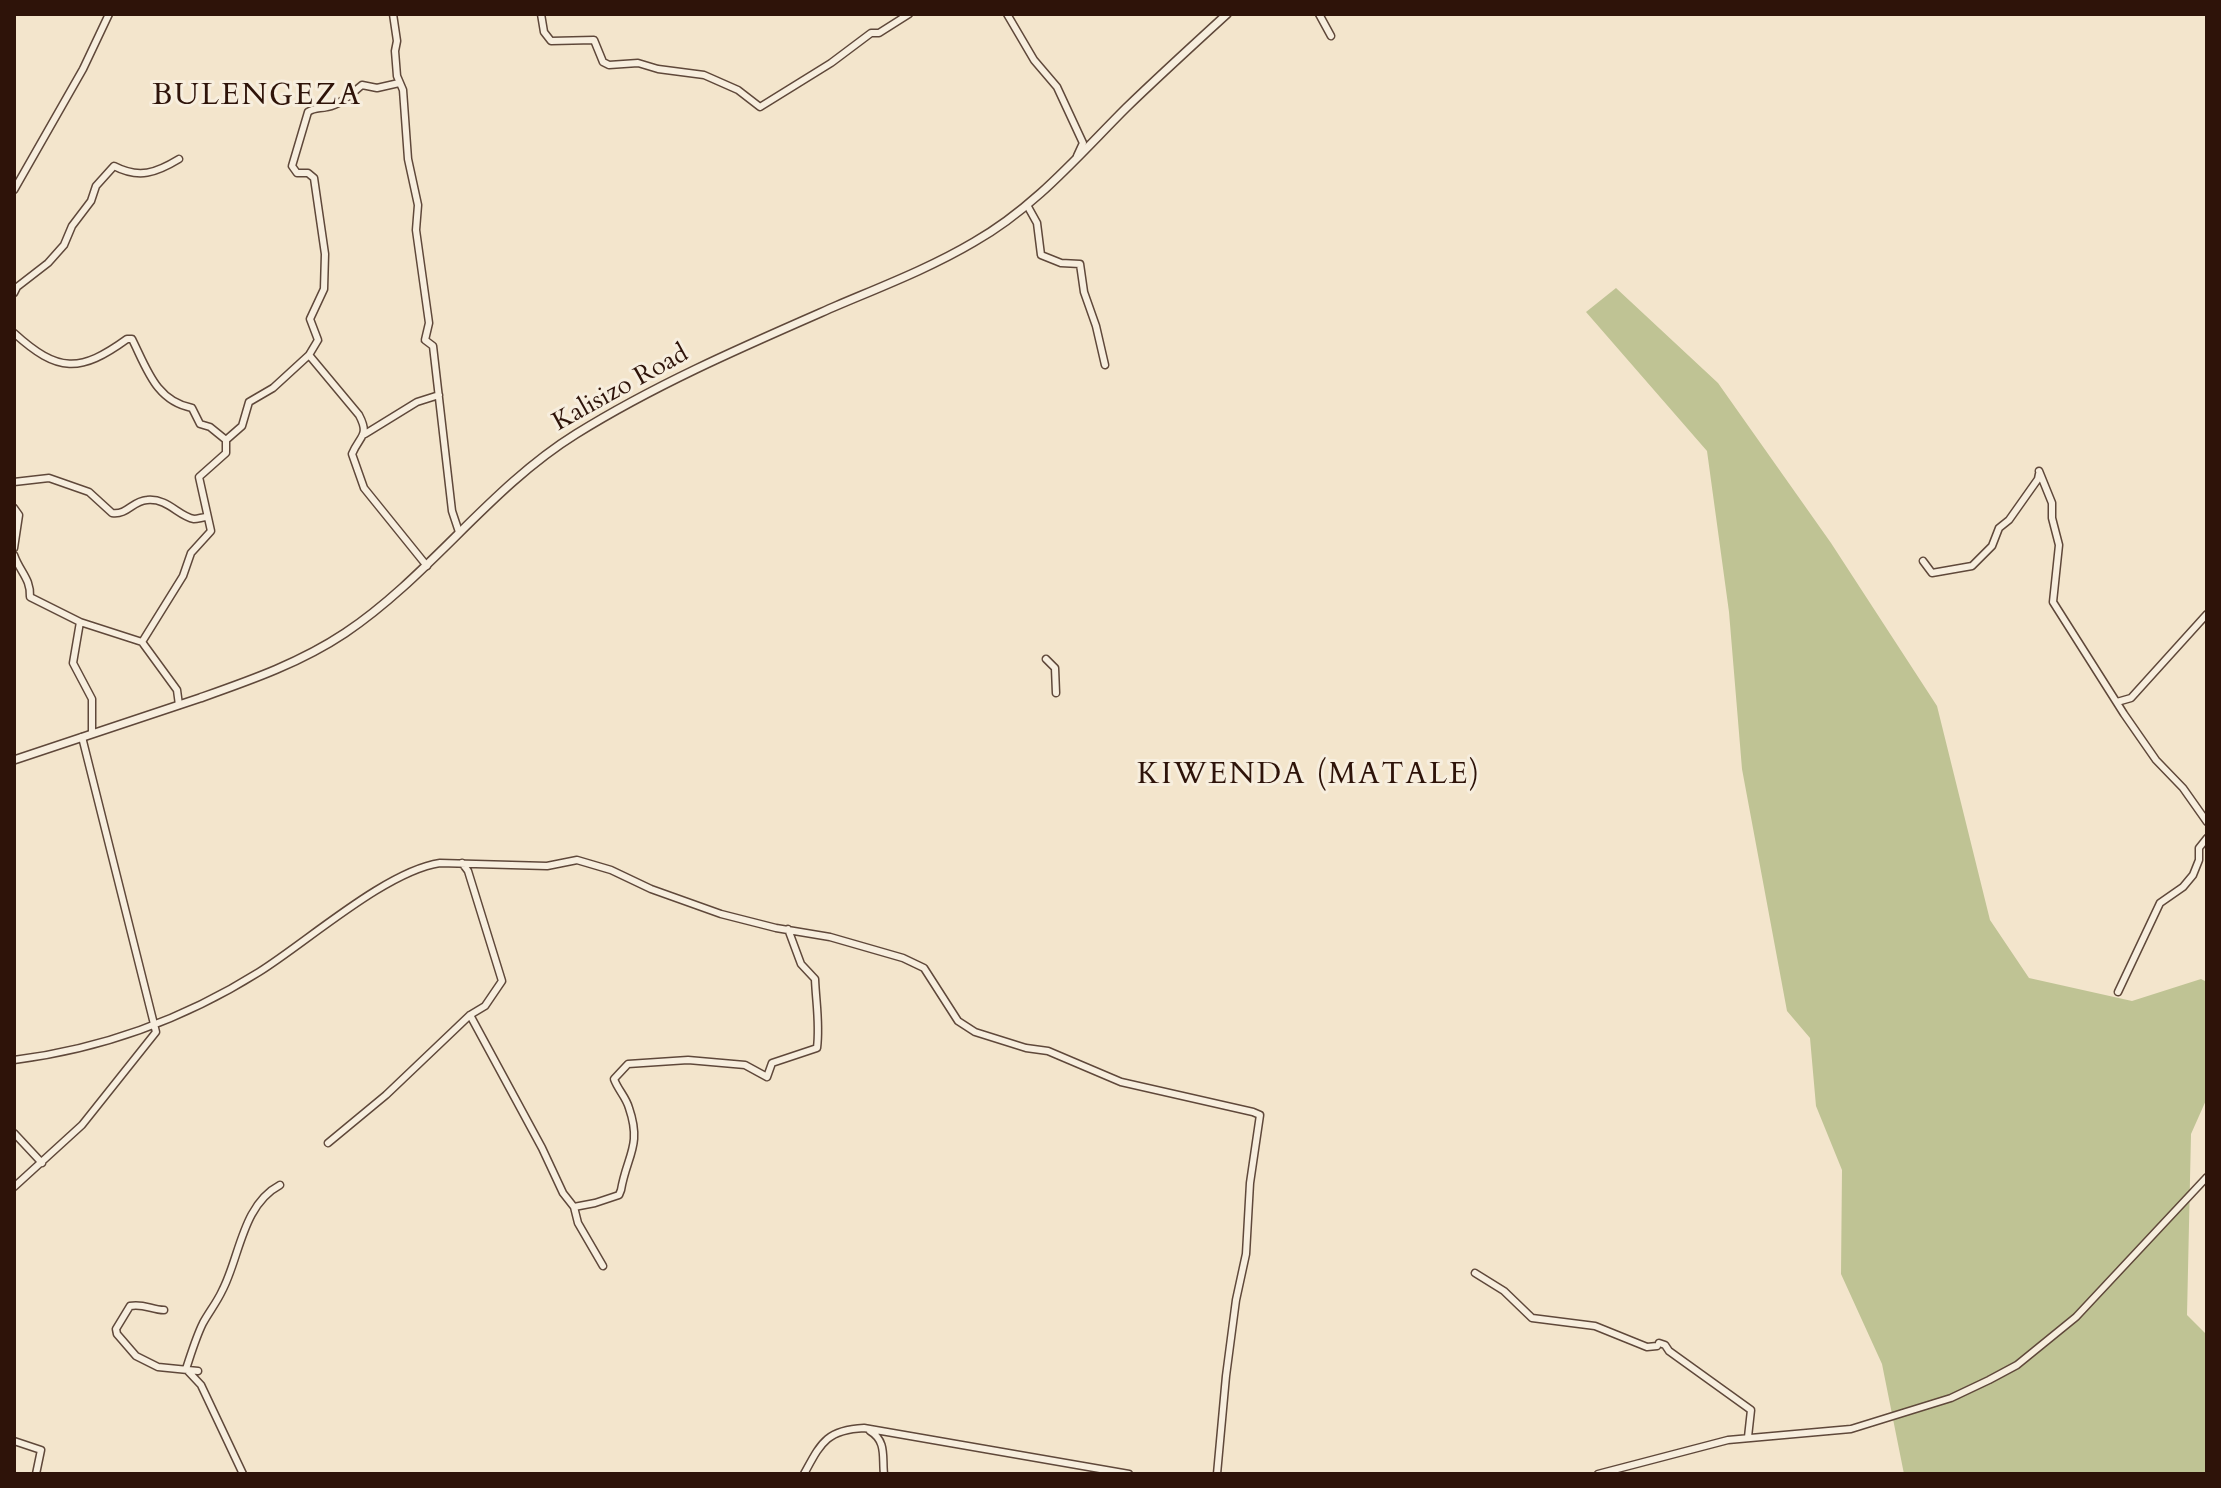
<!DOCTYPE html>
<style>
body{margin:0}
#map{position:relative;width:2221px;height:1488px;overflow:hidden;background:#f3e5cc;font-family:Cardo,serif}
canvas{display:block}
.frame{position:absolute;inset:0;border:16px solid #2e1309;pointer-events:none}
</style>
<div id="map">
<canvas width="2221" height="1488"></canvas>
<div class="frame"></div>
</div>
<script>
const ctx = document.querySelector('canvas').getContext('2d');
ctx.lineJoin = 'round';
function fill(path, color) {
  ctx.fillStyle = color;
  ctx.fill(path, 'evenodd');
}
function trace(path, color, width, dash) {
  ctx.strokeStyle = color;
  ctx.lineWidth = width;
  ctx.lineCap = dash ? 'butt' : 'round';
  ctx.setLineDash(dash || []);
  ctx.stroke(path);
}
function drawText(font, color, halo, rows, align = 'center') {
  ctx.font = font + ' Cardo,serif';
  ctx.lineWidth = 6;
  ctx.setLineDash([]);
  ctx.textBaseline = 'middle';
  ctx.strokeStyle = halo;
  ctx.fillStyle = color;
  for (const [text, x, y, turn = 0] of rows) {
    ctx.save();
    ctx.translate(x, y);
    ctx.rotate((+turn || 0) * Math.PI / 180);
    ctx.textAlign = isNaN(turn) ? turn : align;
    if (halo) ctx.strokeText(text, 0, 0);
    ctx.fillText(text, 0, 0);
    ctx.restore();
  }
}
fill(new Path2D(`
 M 1616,288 L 1718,383 L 1831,543 L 1937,706 L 1990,920 L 2029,978 L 2132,1001 L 2201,979 L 2207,982 L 2207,1098 L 2191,1134 L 2187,1315 L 2207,1335 L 2207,1474 L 1904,1474 L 1882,1364 L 1841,1274 L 1842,1170 L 1816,1106 L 1810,1038 L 1787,1011 L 1742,769 L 1729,612 L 1707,451 L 1586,312 Z`), '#bfc394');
const minor = new Path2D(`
 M 393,14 L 397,41 L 395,51 L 397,76 L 403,90 L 408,159 L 418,205 L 416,230 L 429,323 L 425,340 L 433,346 L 452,511 L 459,532
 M 541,14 L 544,32 L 551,41 L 594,40 L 603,62 L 609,65 L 638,63 L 658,69 L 704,75 L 738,90 L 760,107 L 831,63 L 871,33 L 879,33 L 909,14
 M 1007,14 L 1034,60 L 1057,87 L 1083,143 L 1077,156
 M 1319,14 L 1331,36
 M 14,190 L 83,69 L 109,14
 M 1027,205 L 1037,223 L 1041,255 L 1061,263 L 1080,264 L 1084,292 L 1096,326 L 1105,365
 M 14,293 L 17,287 L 48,263 L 64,245 L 72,226 L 91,201 L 96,186 L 114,166 C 139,179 156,173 179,159
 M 14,333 C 58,373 80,373 127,339 L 132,339 C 147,369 156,401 192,408 L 200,424 L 210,427 L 226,440
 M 309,355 L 318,340 L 310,319 L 324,289 L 325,254 L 314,178 L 308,173 L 297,173 L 292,166 L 308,112 C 315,107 320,109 327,107 C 342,104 351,94 362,85 L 377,88 L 399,83
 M 365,434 L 417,402 L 439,395
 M 2039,471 L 2052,503 L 2052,518 L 2059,545 L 2053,602 L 2124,714 L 2156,760 L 2183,788 L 2207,822
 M 14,482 L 49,478 L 89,492 L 112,513 C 128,515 132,501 147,500 C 168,498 178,516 194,519 C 198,519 203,517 207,517
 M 14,508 L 19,515 L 14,548
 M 14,555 C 20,572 31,579 30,597 L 80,622
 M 1923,561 L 1932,573 L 1972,566 L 1992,546 L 1999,528 L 2009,520 L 2038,479 L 2039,474
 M 1046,659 L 1055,668 L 1056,693
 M 2117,702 L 2131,698 L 2207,614
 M 179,705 L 177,690 L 142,642 L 183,576 L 191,553 L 211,531 L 199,477 L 226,453 L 226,440 L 242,426 L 249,402 L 273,388 L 309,355 L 359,415 C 370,436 360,435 352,454 L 364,488 L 427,566
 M 92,733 L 92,699 L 73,663 L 80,622 L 142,642
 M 2118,992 L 2160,903 L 2183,887 L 2193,875 L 2199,860 L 2199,848 L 2207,838
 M 470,1015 L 542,1148 L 563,1193 L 574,1207
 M 14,1060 C 101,1049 184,1019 259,972 C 307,942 386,871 440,863 L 547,866 L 577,860 L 611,870 L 651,889 L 721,914 L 776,928 L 830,937 L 903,958 L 924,968 L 958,1021 L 975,1032 L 1026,1048 L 1048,1051 L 1121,1082 L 1253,1112 L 1260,1115 L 1250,1183 L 1246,1254 L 1236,1300 L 1226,1376 L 1217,1474
 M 14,1133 L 42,1163
 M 328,1143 L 386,1095 L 470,1015 L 485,1006 L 502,981 L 468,871 L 462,863
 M 14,1187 L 82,1125 L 156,1032 L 82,737
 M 603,1266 L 578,1223 L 574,1207 L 595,1203 L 619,1195 L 621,1190 C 627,1155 642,1146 629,1108 C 626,1097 618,1090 614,1079 L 628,1064 L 688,1060 L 745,1065 L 767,1077 L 772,1063 L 817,1048 C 820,1024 816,1003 815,979 L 801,964 L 788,929
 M 1475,1273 L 1504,1291 L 1532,1318 L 1595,1326 L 1647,1347 L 1657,1346
 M 164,1310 C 152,1310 143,1303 130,1306 L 116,1329 L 117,1334 L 136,1356 L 158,1367 L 198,1371
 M 1659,1343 L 1665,1345 L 1669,1351 L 1751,1410 L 1748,1437
 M 870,1431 C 887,1441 882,1458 884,1474
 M 14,1441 L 41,1450 L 36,1474
 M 243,1474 L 201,1385 L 186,1369 C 191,1354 196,1337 203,1323 C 209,1312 217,1302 222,1291 C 240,1257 242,1205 280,1185
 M 804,1474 C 821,1443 826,1430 864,1428 L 1129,1474
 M 1598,1474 L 1728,1440 L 1851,1429 L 1951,1398 L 1989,1380 L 2017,1365 L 2076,1317 L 2207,1177`);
const tertiary = new Path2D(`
 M 14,760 C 76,739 138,719 200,698 C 251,680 300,663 345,633 C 430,576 489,488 576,434 C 658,383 747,345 836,306 C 883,286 930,268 974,242 C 1034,208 1078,156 1126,108 C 1159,76 1193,45 1227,14`);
trace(minor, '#5f483a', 9);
trace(tertiary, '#5f483a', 10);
trace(minor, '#f7eede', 6);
trace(tertiary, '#f7eede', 7);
drawText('26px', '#2e1309', '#f7eede', [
 ["Kalisizo Road",621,389,-29]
]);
ctx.letterSpacing = '2px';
drawText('30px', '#2e1309', '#f7eede', [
 ["BULENGEZA",257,97],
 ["KIWENDA (MATALE)",1309,776]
]);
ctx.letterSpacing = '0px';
</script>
